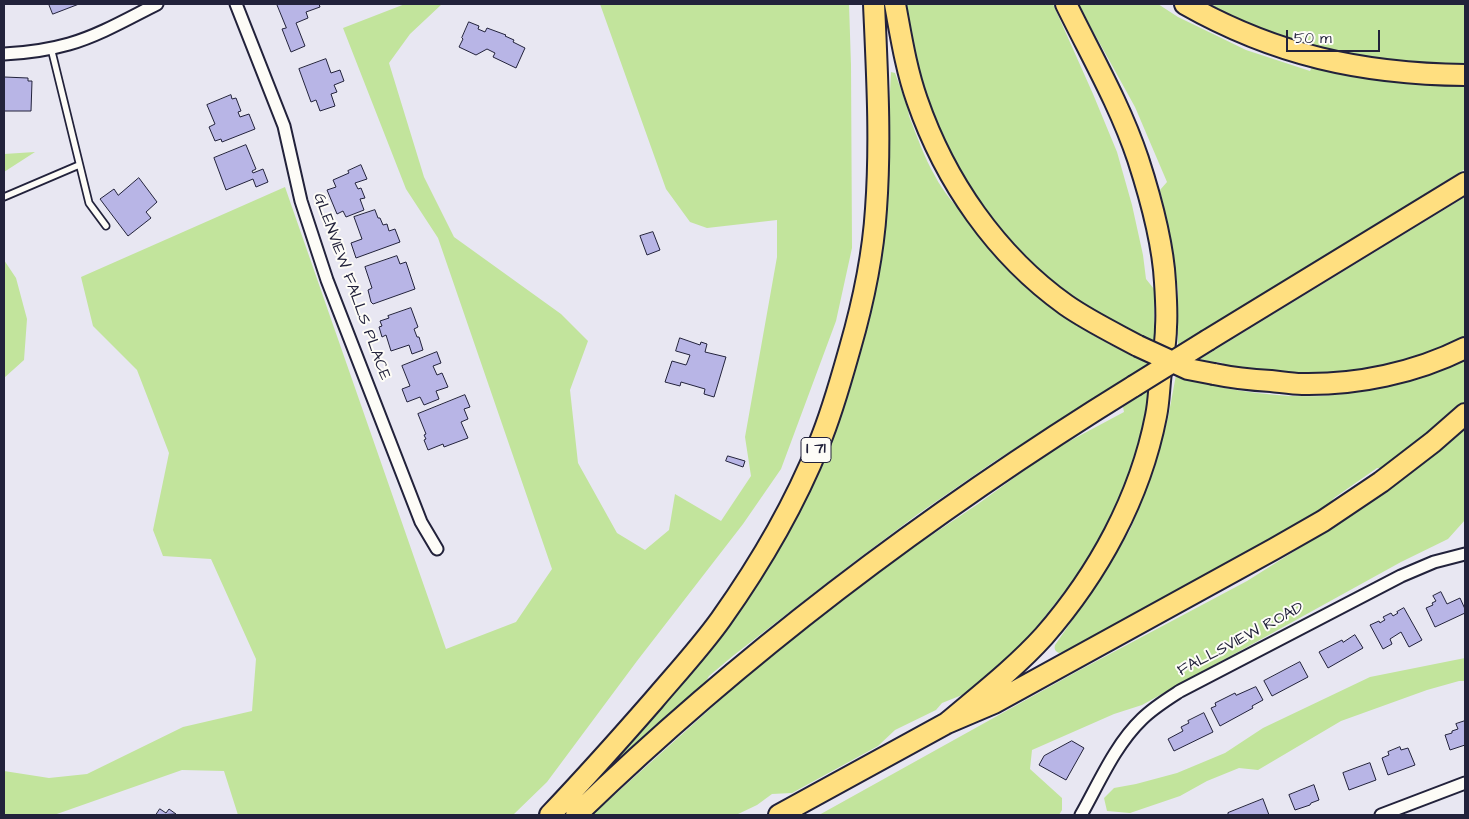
<!DOCTYPE html>
<style>
body{margin:0}
#map{position:relative;width:1469px;height:819px;overflow:hidden;background:#e8e7f2;font-family:"Architects Daughter",sans-serif}
canvas{display:block}
.frame{position:absolute;inset:0;border:5px solid #22223b;pointer-events:none}
.scale{position:absolute;left:1286px;top:30px;width:94px;height:22px;box-sizing:border-box;border:2px solid #22223b;border-top:0;padding-left:6px;font-size:15px;line-height:18px;white-space:nowrap;color:#22223b;-webkit-text-stroke:4px #fdfcf7;paint-order:stroke}
</style>
<div id="map">
<canvas width="1469" height="819"></canvas>
<div class="frame"></div>
<div class="scale">50 m</div>
</div>
<script>
const ctx = document.querySelector('canvas').getContext('2d');
ctx.lineJoin = 'round';
function fill(path, color) {
  ctx.fillStyle = color;
  ctx.fill(path, 'evenodd');
}
function trace(path, color, width, dash) {
  ctx.strokeStyle = color;
  ctx.lineWidth = width;
  ctx.lineCap = dash ? 'butt' : 'round';
  ctx.setLineDash(dash || []);
  ctx.stroke(path);
}
function drawText(font, color, halo, rows, align = 'center') {
  ctx.font = font + ' "Architects Daughter",sans-serif';
  ctx.lineWidth = 4;
  ctx.setLineDash([]);
  ctx.textBaseline = 'middle';
  ctx.strokeStyle = halo;
  ctx.fillStyle = color;
  for (const [text, x, y, turn = 0] of rows) {
    ctx.save();
    ctx.translate(x, y);
    ctx.rotate((+turn || 0) * Math.PI / 180);
    ctx.textAlign = isNaN(turn) ? turn : align;
    if (halo) ctx.strokeText(text, 0, 0);
    ctx.fillText(text, 0, 0);
    ctx.restore();
  }
}
fill(new Path2D(`
 M 405,4 L 442,4 L 410,34 L 389,63 L 424,177 L 454,237 L 561,314 L 588,341 L 570,390 L 578,463 L 617,533 L 645,550 L 669,530 L 675,494 L 721,521 L 751,476 L 745,437 L 777,257 L 777,220 L 707,228 L 690,222 L 666,189 L 600,4 L 849,4 L 851,65 L 852,248 L 836,321 L 781,469 L 743,524 L 637,661 L 547,782 L 513,815 L 238,815 L 224,771 L 182,770 L 54,815 L 4,815 L 4,771 L 49,778 L 87,774 L 183,727 L 252,711 L 256,659 L 211,559 L 163,556 L 153,530 L 169,453 L 137,370 L 93,326 L 81,277 L 285,187 L 446,649 L 516,622 L 552,569 L 438,238 L 406,189 L 343,28 Z
 M 903,4 L 1053,4 L 1093,94 L 1117,152 L 1132,205 L 1143,255 L 1146,279 L 1154,289 L 1154,342 L 1096,314 L 1068,297 L 1006,241 L 950,159 L 917,75 Z
 M 1078,4 L 1158,4 L 1178,17 L 1246,50 L 1310,71 L 1312,67 L 1382,80 L 1465,86 L 1465,169 L 1178,348 L 1178,290 L 1171,242 L 1160,190 L 1167,182 L 1135,107 Z
 M 1210,4 L 1465,4 L 1465,66 L 1371,60 L 1259,32 Z
 M 891,72 L 895,73 L 908,109 L 909,116 C 917,136 924,157 935,176 C 943,192 957,207 969,222 C 983,241 998,260 1016,277 C 1054,314 1102,343 1150,364 L 1134,375 L 1132,374 L 992,463 L 918,514 L 850,565 L 734,655 L 709,676 L 705,683 L 598,778 L 599,775 L 801,504 L 823,462 L 840,414 L 888,175 L 890,156 L 887,151 Z
 M 35,152 L 4,172 L 4,154 Z
 M 1465,197 L 1465,342 L 1412,362 L 1324,377 L 1276,374 L 1222,365 L 1223,363 L 1217,362 L 1216,363 L 1200,359 Z
 M 4,260 L 16,278 L 27,319 L 24,360 L 4,378 Z
 M 1465,360 L 1465,403 L 1423,440 L 1386,468 L 1377,468 L 1334,498 L 1328,506 L 1264,543 L 1261,547 L 1125,622 L 1063,652 L 1059,653 C 1055,651 1054,649 1055,645 L 1103,576 L 1130,530 L 1154,469 L 1168,418 L 1176,375 C 1222,390 1273,398 1322,396 C 1354,394 1388,387 1419,378 C 1435,373 1450,366 1465,360 Z
 M 1152,388 C 1145,426 1136,464 1120,500 C 1108,528 1092,554 1077,581 L 1072,582 L 1035,629 L 1002,664 L 967,693 L 942,703 L 936,710 L 895,730 L 878,746 L 792,793 L 772,794 L 757,805 L 736,815 L 592,815 L 757,667 L 893,561 L 978,504 L 1051,451 L 1124,412 L 1123,407 Z
 M 1465,429 L 1465,520 L 1448,539 L 1401,562 L 1142,705 L 1114,714 L 1032,750 L 1030,769 L 1062,798 L 1062,810 L 1059,815 L 819,815 L 1078,671 L 1247,581 L 1355,513 L 1451,442 Z
 M 1465,658 L 1465,681 L 1459,681 L 1427,690 L 1341,721 L 1258,770 L 1239,768 L 1207,781 L 1180,796 L 1130,813 L 1107,811 L 1104,798 L 1114,788 L 1136,784 L 1177,773 L 1225,753 L 1263,728 L 1370,677 Z`), '#c2e49c');
const building = new Path2D(`
 M 49,4 L 79,4 L 53,14 Z
 M 277,4 L 319,4 L 320,7 L 306,12 L 308,18 L 296,23 L 305,46 L 291,52 L 282,29 L 286,28 Z
 M 469,22 L 479,26 L 478,29 L 485,32 L 487,28 L 506,35 L 505,36 L 514,40 L 513,42 L 525,48 L 516,68 L 493,57 L 495,53 L 487,49 L 476,55 L 459,47 L 463,39 L 462,38 Z
 M 326,59 L 331,73 L 340,70 L 344,81 L 334,85 L 337,92 L 331,94 L 335,106 L 320,111 L 316,100 L 311,102 L 299,69 Z
 M 4,77 L 28,78 L 28,81 L 32,81 L 31,111 L 4,111 Z
 M 231,95 L 232,99 L 236,98 L 241,111 L 238,112 L 240,117 L 249,114 L 255,129 L 222,142 L 221,139 L 215,141 L 209,127 L 215,124 L 207,105 Z
 M 246,145 L 256,169 L 252,171 L 253,173 L 263,169 L 268,182 L 256,187 L 253,179 L 226,190 L 214,158 Z
 M 361,165 L 367,179 L 355,183 L 358,189 L 361,188 L 365,198 L 360,199 L 364,210 L 346,217 L 343,211 L 337,214 L 327,190 L 336,187 L 333,180 L 349,173 L 348,171 Z
 M 139,178 L 157,202 L 146,212 L 151,218 L 128,236 L 100,199 L 114,189 L 118,195 Z
 M 375,210 L 378,218 L 380,218 L 383,225 L 387,224 L 389,231 L 395,229 L 400,242 L 356,258 L 351,243 L 362,239 L 354,217 Z
 M 653,232 L 660,250 L 647,255 L 640,236 Z
 M 397,256 L 400,264 L 406,262 L 415,289 L 373,304 L 371,302 L 368,290 L 372,288 L 365,267 Z
 M 411,308 L 418,327 L 414,329 L 417,337 L 419,337 L 423,350 L 412,354 L 409,345 L 391,351 L 386,335 L 382,337 L 379,327 L 382,326 L 380,321 L 389,318 L 388,316 Z
 M 680,338 L 700,345 L 701,342 L 707,344 L 705,352 L 726,357 L 714,397 L 704,394 L 705,389 L 681,382 L 680,386 L 665,382 L 672,361 L 686,365 L 687,363 L 690,355 L 676,351 Z
 M 437,352 L 441,363 L 433,366 L 437,375 L 442,373 L 448,387 L 436,391 L 439,399 L 424,405 L 420,397 L 407,402 L 402,389 L 410,386 L 402,366 Z
 M 465,395 L 470,407 L 464,409 L 468,419 L 461,422 L 468,438 L 444,447 L 443,444 L 428,450 L 424,440 L 426,439 L 424,435 L 426,434 L 418,414 Z
 M 728,456 L 745,461 L 743,467 L 726,461 Z
 M 1441,592 L 1447,604 L 1460,598 L 1465,609 L 1465,613 L 1435,627 L 1426,608 L 1433,605 L 1432,603 L 1436,601 L 1433,596 Z
 M 1404,608 L 1422,640 L 1409,647 L 1401,632 L 1390,639 L 1392,644 L 1383,649 L 1370,625 L 1379,621 L 1380,623 L 1383,621 L 1385,620 L 1383,617 L 1391,613 L 1393,616 L 1398,613 L 1397,612 Z
 M 1355,635 L 1363,648 L 1328,668 L 1319,652 L 1342,640 L 1343,642 Z
 M 1300,662 L 1308,677 L 1272,696 L 1264,681 Z
 M 1256,687 L 1263,700 L 1252,706 L 1253,708 L 1220,726 L 1211,708 L 1216,706 L 1215,703 L 1235,693 L 1236,695 Z
 M 1204,713 L 1213,732 L 1174,751 L 1168,739 L 1183,731 L 1181,727 L 1189,723 L 1188,721 Z
 M 1465,721 L 1465,745 L 1450,750 L 1445,735 L 1452,733 L 1452,731 L 1458,729 L 1456,724 Z
 M 1072,741 L 1084,748 L 1066,780 L 1039,765 L 1044,756 Z
 M 1400,747 L 1401,750 L 1408,748 L 1415,765 L 1388,775 L 1382,758 L 1389,755 L 1388,752 Z
 M 1370,763 L 1376,780 L 1349,790 L 1343,773 Z
 M 1314,785 L 1319,800 L 1311,803 L 1310,805 L 1295,810 L 1289,795 Z
 M 1263,799 L 1269,815 L 1228,815 L 1228,813 Z
 M 160,809 L 166,813 L 169,809 L 176,814 L 156,815 Z`);
fill(building, '#b8b5e6');
trace(building, '#22223b', 1);
const service = new Path2D(`
 M 51,48 L 89,203 L 106,226
 M 4,197 L 79,165`);
const minor = new Path2D(`
 M 236,4 L 284,126 L 301,201 L 327,280 L 421,522 L 437,549
 M 4,54 C 25,53 48,50 69,44 C 100,35 129,18 157,4
 M 1081,815 C 1099,783 1115,745 1142,719 C 1153,708 1166,700 1180,691 L 1401,576 L 1434,562 L 1465,554
 M 1381,815 L 1465,783`);
const motorway = new Path2D(`
 M 895,4 C 901,36 906,69 917,100 C 945,181 996,255 1066,305 C 1089,321 1114,333 1138,346
 M 1185,4 C 1275,55 1362,74 1465,75
 M 1208,340 L 1465,183
 M 1214,374 C 1233,378 1252,380 1271,381 C 1281,382 1292,384 1302,384 C 1357,385 1415,373 1465,348
 M 947,723 C 980,695 1015,668 1044,636 C 1098,574 1140,498 1156,416 C 1159,402 1159,387 1161,372 C 1163,357 1166,342 1166,327 C 1167,313 1166,297 1165,282 C 1163,244 1150,196 1138,159 C 1120,105 1091,55 1066,4
 M 550,815 C 586,777 620,739 654,700 C 677,673 701,647 721,619 C 760,564 794,506 819,444 C 832,413 841,380 850,348 C 863,303 873,256 876,209 C 881,141 877,72 874,4
 M 576,815 C 746,650 933,510 1134,386
 M 779,815 L 947,723 L 994,703 L 1274,549 L 1323,521 L 1381,482 L 1433,442 L 1465,414`);
trace(service, '#22223b', 9);
trace(minor, '#22223b', 15);
trace(motorway, '#22223b', 24);
trace(service, '#fdfcf7', 5.5);
trace(minor, '#fdfcf7', 11);
trace(motorway, '#ffdf80', 20);
const motorwayBridge = new Path2D(`
 M 1138,346 L 1188,369 L 1214,374
 M 1134,386 L 1208,340`);
trace(motorwayBridge, '#22223b', 24, []);
trace(motorwayBridge, '#ffdf80', 20);
for (const [x, y, w] of [
 [816,450,30]
]) {
  const box = new Path2D();
  box.roundRect(x - w / 2, y - 12.5, w, 25, 4);
  ctx.fillStyle = '#fdfcf7';
  ctx.fill(box);
  trace(box, '#22223b', 1);
}
drawText('bold 15px', '#22223b', null, [
 ["I 71",816,450]
]);
drawText('16px', '#22223b', '#fdfcf7', [
 ["GLENVIEW FALLS PLACE",351,287,70],
 ["FALLSVIEW ROAD",1241,640,-28]
]);
</script>
